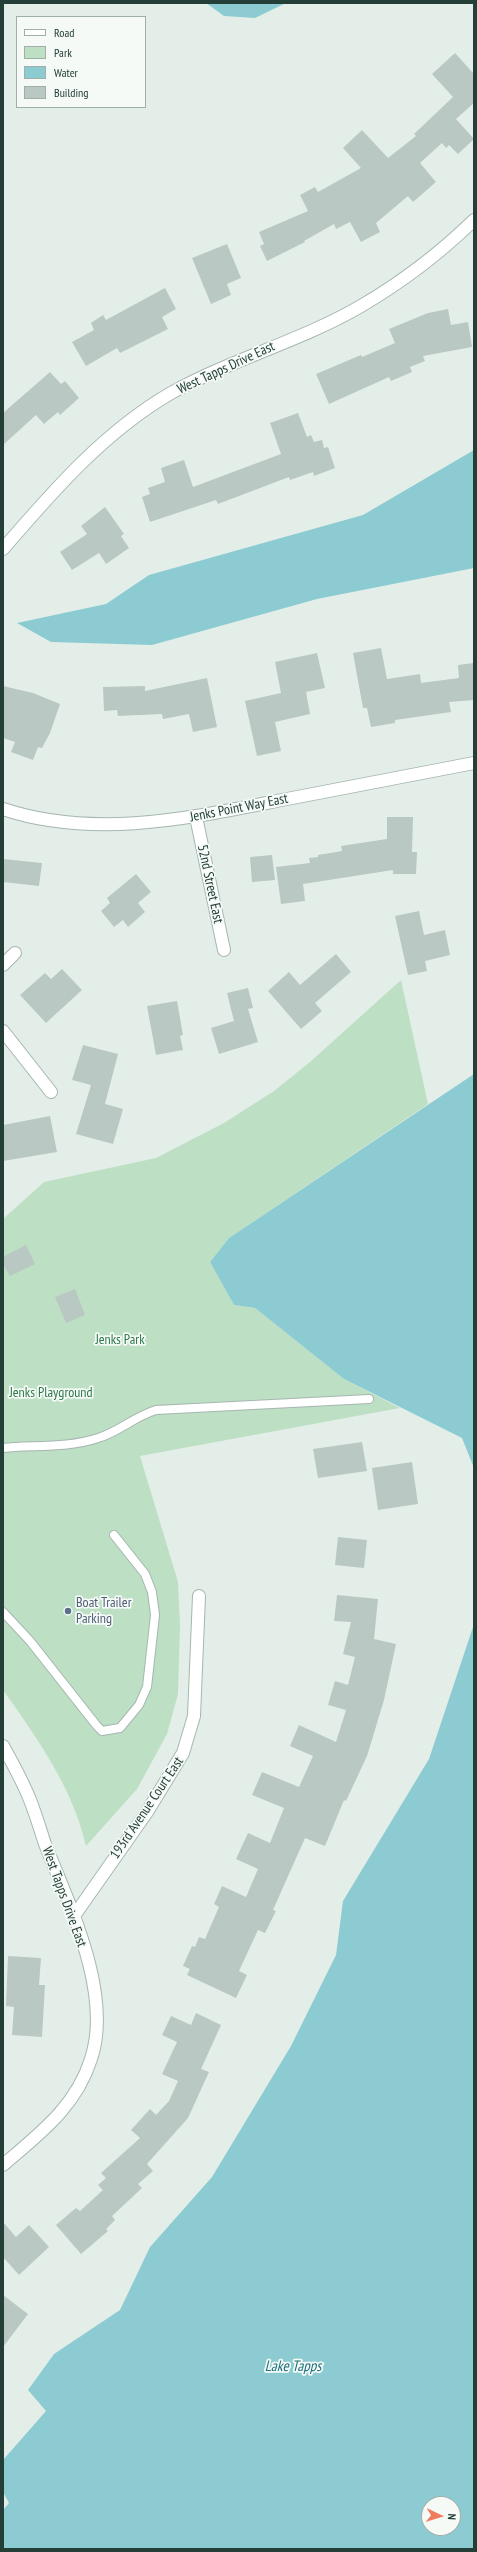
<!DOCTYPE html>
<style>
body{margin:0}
#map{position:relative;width:477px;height:2552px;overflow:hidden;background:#e4eee9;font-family:"PT Sans Narrow",sans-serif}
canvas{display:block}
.frame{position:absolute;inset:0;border:4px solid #233f37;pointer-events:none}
.legend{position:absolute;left:16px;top:16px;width:130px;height:92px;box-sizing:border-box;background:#f5faf7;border:1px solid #a1afaa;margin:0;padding:5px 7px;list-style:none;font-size:12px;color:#233f37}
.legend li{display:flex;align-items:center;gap:8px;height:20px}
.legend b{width:20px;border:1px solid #a1afaa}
.north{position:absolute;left:421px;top:2496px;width:40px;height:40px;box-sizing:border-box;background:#f5faf7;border:1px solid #a1afaa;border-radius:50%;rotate:94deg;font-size:11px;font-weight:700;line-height:16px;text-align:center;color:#233f37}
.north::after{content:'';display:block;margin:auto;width:14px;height:18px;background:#f27b5d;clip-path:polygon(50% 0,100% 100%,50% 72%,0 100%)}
</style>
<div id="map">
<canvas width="477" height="2552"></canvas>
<div class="frame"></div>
<ul class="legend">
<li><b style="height:5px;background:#fff"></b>Road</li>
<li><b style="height:11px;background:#bddfc4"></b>Park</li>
<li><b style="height:11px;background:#8ccbd2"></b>Water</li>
<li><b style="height:11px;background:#b9c8c2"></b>Building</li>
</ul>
<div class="north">N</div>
</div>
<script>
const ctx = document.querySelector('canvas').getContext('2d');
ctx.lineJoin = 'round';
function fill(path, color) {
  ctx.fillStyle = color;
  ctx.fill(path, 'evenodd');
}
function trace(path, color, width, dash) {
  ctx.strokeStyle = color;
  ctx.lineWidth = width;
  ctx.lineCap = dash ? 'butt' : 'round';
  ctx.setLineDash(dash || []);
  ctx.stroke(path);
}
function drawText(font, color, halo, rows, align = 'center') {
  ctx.font = font + ' "PT Sans Narrow",sans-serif';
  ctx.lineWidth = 3.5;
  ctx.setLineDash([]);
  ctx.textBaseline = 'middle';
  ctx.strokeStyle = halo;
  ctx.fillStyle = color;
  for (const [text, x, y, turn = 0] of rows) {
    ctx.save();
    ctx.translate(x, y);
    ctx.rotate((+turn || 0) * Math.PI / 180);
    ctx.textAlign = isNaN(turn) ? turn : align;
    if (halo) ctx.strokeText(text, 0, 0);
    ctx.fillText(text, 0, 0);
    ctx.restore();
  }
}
fill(new Path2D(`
 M 401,980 L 428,1104 L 229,1238 L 210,1262 L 234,1305 L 255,1308 L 344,1379 L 400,1408 L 140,1456 L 178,1582 L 180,1625 L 178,1694 L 167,1734 L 137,1789 L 86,1846 C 73,1788 37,1738 3,1690 L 3,1219 L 44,1182 L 156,1158 L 224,1123 L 274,1091 L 310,1062 Z`), '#bddfc4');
fill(new Path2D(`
 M 206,3 L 286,3 L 255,18 L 224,16 Z
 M 474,450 L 474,568 L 317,599 L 152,645 L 51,642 L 17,623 L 106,604 L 149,575 L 363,515 Z
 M 474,1074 L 474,1468 L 462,1438 L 344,1379 L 255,1308 L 234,1305 L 210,1262 L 229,1238 Z
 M 474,1624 L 474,2549 L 3,2549 L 3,2510 L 9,2503 L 3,2492 L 3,2460 L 46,2411 L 28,2390 L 54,2354 L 120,2310 L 150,2247 L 212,2177 L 291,2046 L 336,1955 L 343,1901 L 429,1759 ZM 429,2504 L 453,2504 L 453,2528 L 429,2528 Z`), '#8ccbd2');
fill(new Path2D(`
 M 455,53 L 474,74 L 474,103 L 456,119 L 474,139 L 458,154 L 449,145 L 446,148 L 442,143 L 420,163 L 436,182 L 413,202 L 408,196 L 376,223 L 380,232 L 361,242 L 350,222 L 336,229 L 334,224 L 304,241 L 305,242 L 267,261 L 260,246 L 264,244 L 259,232 L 308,211 L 300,195 L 315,187 L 318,192 L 361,168 L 343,148 L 362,130 L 388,158 L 416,136 L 414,134 L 453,97 L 432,74 Z
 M 227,244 L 241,278 L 227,284 L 231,295 L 211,304 L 192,258 Z
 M 165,288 L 176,309 L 162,317 L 168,329 L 120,353 L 117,348 L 86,366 L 72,342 L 94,330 L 91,323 L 103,315 L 106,320 Z
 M 448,309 L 451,325 L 468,322 L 472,347 L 423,356 L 425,361 L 410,367 L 412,372 L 391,381 L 389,377 L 329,404 L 316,374 L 361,355 L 362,357 L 395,343 L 389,329 L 428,313 Z
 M 50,372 L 61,384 L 65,381 L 79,398 L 60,415 L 58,412 L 44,424 L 36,415 L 3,445 L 3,413 Z
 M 298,413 L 307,437 L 311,435 L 314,442 L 322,440 L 324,448 L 328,447 L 335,468 L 314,476 L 313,472 L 290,480 L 289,477 L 218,504 L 216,500 L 150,522 L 142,497 L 150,494 L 148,488 L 165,482 L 161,468 L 184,460 L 193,487 L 281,454 L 270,423 Z
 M 105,507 L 124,534 L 121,536 L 129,548 L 106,564 L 99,553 L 72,570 L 60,552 L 87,534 L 81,526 Z
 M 381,648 L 387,679 L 420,674 L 421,683 L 459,678 L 458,665 L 474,663 L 474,700 L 449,702 L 451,712 L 395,720 L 395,723 L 371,727 L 367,708 L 363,708 L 353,653 Z
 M 317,653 L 325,688 L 306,692 L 310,714 L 275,722 L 281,751 L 257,756 L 245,701 L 281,693 L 275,662 Z
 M 207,678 L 217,727 L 193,732 L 189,714 L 163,719 L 162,714 L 118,716 L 117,710 L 104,711 L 103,687 L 145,686 L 145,691 Z
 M 3,686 L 33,693 L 60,704 L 50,733 L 42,748 L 38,747 L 33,760 L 11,752 L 15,742 L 3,738 Z
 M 387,817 L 413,817 L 412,852 L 417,852 L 416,874 L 393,874 L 393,870 L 303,884 L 305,901 L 281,904 L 276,867 L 310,863 L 309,858 L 318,857 L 318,855 L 342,851 L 341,846 L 387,839 Z
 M 272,855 L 275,880 L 252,882 L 250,857 Z
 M 3,859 L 42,863 L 39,886 L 3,882 Z
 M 136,874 L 151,892 L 138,903 L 145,912 L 128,927 L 123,920 L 114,927 L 101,911 L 110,903 L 107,898 Z
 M 419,911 L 424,935 L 445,930 L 450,955 L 425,961 L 427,971 L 408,975 L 395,916 Z
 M 336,954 L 351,972 L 315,1003 L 322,1011 L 301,1029 L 268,991 L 289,972 L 300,985 Z
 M 62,969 L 82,990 L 46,1023 L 20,995 L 45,973 L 51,979 Z
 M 248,988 L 253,1008 L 248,1009 L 258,1042 L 219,1054 L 211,1028 L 234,1021 L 227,993 Z
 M 177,1001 L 183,1035 L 180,1036 L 183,1050 L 156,1055 L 147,1006 Z
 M 83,1045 L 118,1054 L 105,1104 L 123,1109 L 113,1144 L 76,1134 L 91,1085 L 72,1080 Z
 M 50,1116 L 57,1152 L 3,1161 L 3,1125 Z
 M 26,1245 L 35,1264 L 10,1276 L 3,1264 L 3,1257 Z
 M 75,1289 L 85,1315 L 66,1323 L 55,1297 Z
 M 362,1442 L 367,1471 L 318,1478 L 313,1449 Z
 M 412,1462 L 418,1504 L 378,1510 L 372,1468 Z
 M 338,1537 L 367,1540 L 364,1568 L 335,1565 Z
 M 337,1595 L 378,1599 L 374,1639 L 396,1644 L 384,1700 L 367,1756 L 346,1801 L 344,1800 L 325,1846 L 305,1838 L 273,1910 L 276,1911 L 265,1933 L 258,1930 L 239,1971 L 247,1975 L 236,1998 L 187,1975 L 190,1969 L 183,1966 L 192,1946 L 195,1947 L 199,1937 L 205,1939 L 219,1907 L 214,1904 L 222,1886 L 246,1897 L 258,1869 L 236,1859 L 248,1833 L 270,1843 L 284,1808 L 252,1795 L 262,1772 L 299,1787 L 313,1756 L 290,1746 L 299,1725 L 336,1742 L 346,1710 L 328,1705 L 335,1681 L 348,1685 L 355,1657 L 343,1654 L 351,1622 L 334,1621 Z
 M 8,1956 L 41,1958 L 39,1985 L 45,1985 L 42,2037 L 12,2035 L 14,2007 L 6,2006 Z
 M 196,2013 L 221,2025 L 201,2069 L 209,2072 L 188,2118 L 147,2164 L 153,2171 L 138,2184 L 142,2188 L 112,2216 L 115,2220 L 106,2229 L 108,2231 L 81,2254 L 56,2225 L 76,2208 L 80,2211 L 103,2190 L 98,2185 L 106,2178 L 101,2173 L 140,2138 L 131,2130 L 150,2109 L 156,2115 L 169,2101 L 178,2081 L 162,2074 L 177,2042 L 162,2035 L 171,2016 L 191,2025 Z
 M 3,2222 L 16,2237 L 29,2225 L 49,2247 L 19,2275 L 3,2257 Z
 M 3,2295 L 28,2314 L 3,2347 Z`), '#b9c8c2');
const lane = new Path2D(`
 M 3,1448 C 33,1445 69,1448 98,1438 C 119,1432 135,1416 156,1410 L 369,1399
 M 3,1612 L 30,1641 L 97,1726 L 102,1731 L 120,1728 L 139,1705 L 147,1687 L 155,1615 L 152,1592 L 145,1574 L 114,1535`);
const street = new Path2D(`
 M 3,549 C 53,491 104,432 171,393 C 232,359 301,341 361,306 C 402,282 440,253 474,220
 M 3,809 C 96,840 194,817 287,799 C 349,787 412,775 474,763
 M 196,817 L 224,950
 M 3,965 L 15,953
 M 3,1031 L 51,1092
 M 3,1746 C 13,1764 23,1782 30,1800 C 36,1815 40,1829 45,1844 C 69,1904 113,1994 91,2059 C 76,2107 39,2134 3,2165
 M 74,1916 L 147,1812 L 183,1753 L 194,1716 L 199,1596`);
trace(lane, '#a6b6b0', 10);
trace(street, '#a6b6b0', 14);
trace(lane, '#fff', 8);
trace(street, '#fff', 12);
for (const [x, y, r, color] of [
 [68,1611,4,"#5c6f8a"]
]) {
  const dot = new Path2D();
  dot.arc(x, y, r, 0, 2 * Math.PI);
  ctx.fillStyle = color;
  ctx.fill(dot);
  trace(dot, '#f5faf7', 1.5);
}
drawText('14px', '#233f37', '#f5faf7', [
 ["West Tapps Drive East",226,368,-25],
 ["Jenks Point Way East",239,808,-11],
 ["52nd Street East",210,884,78],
 ["193rd Avenue Court East",147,1808,-56],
 ["West Tapps Drive East",64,1897,70]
]);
drawText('14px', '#2d7746', '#f5faf7', [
 ["Jenks Park",120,1340],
 ["Jenks Playground",51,1393]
]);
drawText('14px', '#4e5e75', '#f5faf7', [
 ["Boat Trailer",76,1603],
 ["Parking",76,1619]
], 'left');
drawText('italic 15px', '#1c707c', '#f5faf7', [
 ["Lake Tapps",293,2367]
]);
</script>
